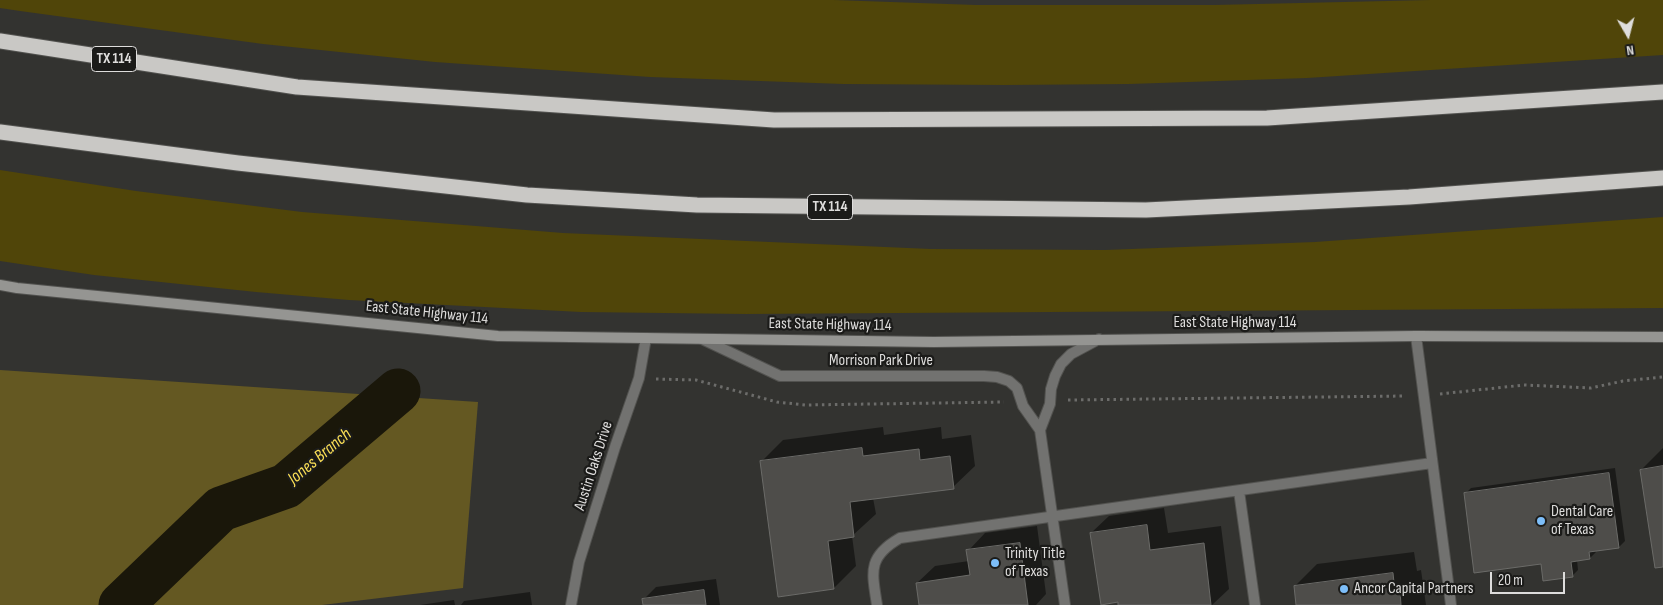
<!DOCTYPE html>
<style>
body{margin:0}
#map{position:relative;width:1663px;height:605px;overflow:hidden;background:#333330;font-family:"Sofia Sans Condensed",sans-serif}
canvas{display:block}
.north{position:absolute;left:1603px;top:10px;width:50px;height:50px;-webkit-text-stroke:4px #1b1b19;paint-order:stroke;rotate:172deg;font-size:14px;font-weight:700;line-height:20px;text-align:center;color:#dedddc}
.north::after{content:'';display:block;margin:auto;width:18px;height:22px;background:#dedddc;clip-path:polygon(50% 0,100% 100%,50% 72%,0 100%)}
.scale{position:absolute;left:1490px;top:572px;width:75px;height:22px;box-sizing:border-box;border:2px solid #dedddc;border-top:0;padding-left:6px;font-size:15px;line-height:18px;white-space:nowrap;color:#dedddc;-webkit-text-stroke:4px #1b1b19;paint-order:stroke}
</style>
<div id="map">
<canvas width="1663" height="605"></canvas>
<div class="north">N</div>
<div class="scale">20 m</div>
</div>
<script>
const ctx = document.querySelector('canvas').getContext('2d');
ctx.lineJoin = 'round';
function fill(path, color) {
  ctx.fillStyle = color;
  ctx.fill(path, 'evenodd');
}
function trace(path, color, width, dash) {
  ctx.strokeStyle = color;
  ctx.lineWidth = width;
  ctx.lineCap = dash ? 'butt' : 'round';
  ctx.setLineDash(dash || []);
  ctx.stroke(path);
}
function drawText(font, color, halo, rows, align = 'center') {
  ctx.font = font + ' "Sofia Sans Condensed",sans-serif';
  ctx.lineWidth = 4.5;
  ctx.setLineDash([]);
  ctx.textBaseline = 'middle';
  ctx.strokeStyle = halo;
  ctx.fillStyle = color;
  for (const [text, x, y, turn = 0] of rows) {
    ctx.save();
    ctx.translate(x, y);
    ctx.rotate((+turn || 0) * Math.PI / 180);
    ctx.textAlign = isNaN(turn) ? turn : align;
    if (halo) ctx.strokeText(text, 0, 0);
    ctx.fillText(text, 0, 0);
    ctx.restore();
  }
}
fill(new Path2D(`
 M 0,0 L 834,0 L 976,5 L 1214,5 L 1430,0 L 1663,0 L 1663,55 L 1307,78 L 1129,84 L 1004,85 L 843,84 L 650,77 L 435,62 L 263,44 L 20,11 L 0,8 Z
 M 0,170 L 136,191 L 302,212 L 563,233 L 931,249 L 1105,250 L 1315,242 L 1663,217 L 1663,308 L 746,314 L 581,312 L 349,300 L 256,292 L 94,275 L 0,261 Z`), '#504509');
fill(new Path2D(`
 M 0,370 L 478,402 L 463,588 L 322,605 L 0,605 Z`), '#645822');
fill(new Path2D(`
 M 883,427 L 884,435 L 941,427 L 942,439 L 971,435 L 975,466 L 953,487 L 873,498 L 876,514 L 852,536 L 856,566 L 834,588 L 761,462 L 783,440 Z
 M 1663,448 L 1663,565 L 1641,470 Z
 M 1615,468 L 1625,541 L 1619,547 L 1595,550 L 1596,552 L 1590,558 L 1577,560 L 1578,570 L 1572,576 L 1542,562 L 1465,494 L 1471,488 Z
 M 1164,508 L 1168,533 L 1221,526 L 1229,589 L 1212,605 L 1119,605 L 1091,533 L 1109,516 Z
 M 1037,526 L 1046,594 L 1036,605 L 921,605 L 917,583 L 935,566 L 969,561 L 968,551 L 985,533 Z
 M 1414,552 L 1417,571 L 1421,570 L 1426,605 L 1297,605 L 1295,586 L 1317,564 Z
 M 716,579 L 720,605 L 644,605 L 644,599 L 656,587 Z
 M 530,592 L 532,605 L 461,605 L 464,601 Z
 M 454,600 L 455,605 L 420,605 Z`), '#0007');
trace(new Path2D(`
 M 121,605 L 221,509 L 286,486 L 398,391`), '#1a170a', 45);
const building = new Path2D(`
 M 862,448 L 863,456 L 919,449 L 920,460 L 950,456 L 954,489 L 850,502 L 854,537 L 828,541 L 834,589 L 778,597 L 760,461 Z
 M 1663,466 L 1663,567 L 1655,568 L 1640,470 Z
 M 1609,473 L 1619,548 L 1589,552 L 1590,559 L 1571,562 L 1573,577 L 1543,581 L 1541,564 L 1474,573 L 1464,493 Z
 M 1147,525 L 1150,550 L 1204,543 L 1211,605 L 1118,605 L 1118,602 L 1101,605 L 1090,533 Z
 M 1020,543 L 1028,605 L 919,605 L 916,583 L 970,575 L 966,550 Z
 M 1393,573 L 1395,592 L 1400,591 L 1401,605 L 1296,605 L 1294,586 Z
 M 704,590 L 706,605 L 643,605 L 642,599 Z`);
fill(building, '#4e4d4a');
trace(building, '#6b6b68', 1);
const lane = new Path2D(`
 M 1416,336 L 1451,605
 M 702,339 L 780,376 L 984,376 L 997,377 L 1009,381 L 1017,388 L 1023,406 L 1040,430 L 1065,605
 M 1040,430 L 1050,404 L 1051,389 L 1055,376 L 1061,364 L 1071,354 L 1099,339
 M 1239,491 L 1255,605
 M 877,605 C 872,572 867,557 900,538 L 1432,463`);
const street = new Path2D(`
 M 571,605 L 579,562 L 615,447 L 639,378 L 646,338`);
const secondary = new Path2D(`
 M 0,285 L 17,288 L 498,336 L 934,342 L 1416,336 L 1663,337`);
const highway = new Path2D(`
 M 0,41 L 297,87 L 774,120 L 1267,118 L 1663,92
 M 0,132 L 238,163 L 527,195 L 697,205 L 1146,210 L 1409,197 L 1663,178`);
trace(lane, '#52524f', 12);
trace(street, '#52524f', 12);
trace(secondary, '#52524f', 12);
trace(highway, '#52524f', 17);
trace(new Path2D(`
 M 656,379 L 696,380 L 777,402 L 805,405 L 1004,402
 M 1440,394 L 1524,385 L 1591,388 L 1623,381 L 1663,377
 M 1068,400 L 1406,396`), '#6c6c6a', 3, [2.5, 4]);
trace(lane, '#727270', 10);
trace(street, '#727270', 10);
trace(secondary, '#959592', 10);
trace(highway, '#c9c8c5', 15);
for (const [x, y, r, color] of [
 [1541,521,5,"#7dbef9"],
 [995,563,5,"#7dbef9"],
 [1344,589,5,"#7dbef9"]
]) {
  const dot = new Path2D();
  dot.arc(x, y, r, 0, 2 * Math.PI);
  ctx.fillStyle = color;
  ctx.fill(dot);
  trace(dot, '#1b1b19', 2);
}
for (const [x, y, w] of [
 [114,59,45],
 [830,207,45]
]) {
  const box = new Path2D();
  box.roundRect(x - w / 2, y - 12.5, w, 25, 4);
  ctx.fillStyle = '#1b1b19';
  ctx.fill(box);
  trace(box, '#dedddc', 1);
}
drawText('bold 15px', '#dedddc', null, [
 ["TX 114",114,59],
 ["TX 114",830,207]
]);
drawText('16px', '#dedddc', '#1b1b19', [
 ["East State Highway 114",427,313,6],
 ["East State Highway 114",1235,323],
 ["East State Highway 114",830,325,1],
 ["Morrison Park Drive",881,361],
 ["Austin Oaks Drive",594,466,-72]
]);
drawText('16px', '#dedddc', '#1b1b19', [
 ["Dental Care",1551,512],
 ["of Texas",1551,530],
 ["Trinity Title",1005,554],
 ["of Texas",1005,572],
 ["Ancor Capital Partners",1354,589]
], 'left');
drawText('italic 18px', '#fade55', '#1b1b19', [
 ["Jones Branch",320,457,-40]
]);
</script>
